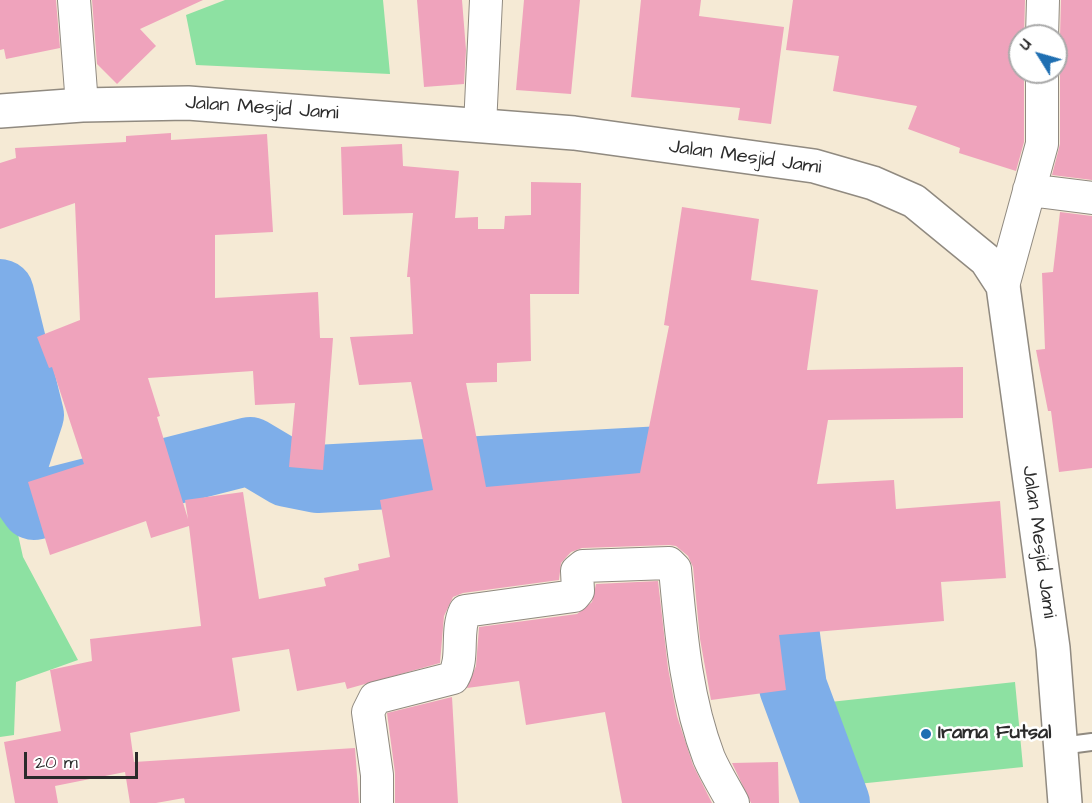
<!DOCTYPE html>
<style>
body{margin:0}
#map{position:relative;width:1092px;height:803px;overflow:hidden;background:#f5ead5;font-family:"Architects Daughter",sans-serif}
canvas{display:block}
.north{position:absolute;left:1008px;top:24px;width:60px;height:60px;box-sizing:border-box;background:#fff;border:2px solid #aaa;border-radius:50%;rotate:307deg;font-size:16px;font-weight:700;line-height:24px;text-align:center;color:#2b2b2b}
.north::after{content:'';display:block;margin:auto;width:21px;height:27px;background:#1f6fb2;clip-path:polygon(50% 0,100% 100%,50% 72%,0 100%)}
.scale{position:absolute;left:24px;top:752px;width:114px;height:27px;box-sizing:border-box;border:3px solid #2b2b2b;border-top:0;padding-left:8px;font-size:18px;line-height:21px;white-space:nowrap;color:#2b2b2b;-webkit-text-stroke:4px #fff;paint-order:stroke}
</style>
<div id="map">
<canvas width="1092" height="803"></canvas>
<div class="north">U</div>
<div class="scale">20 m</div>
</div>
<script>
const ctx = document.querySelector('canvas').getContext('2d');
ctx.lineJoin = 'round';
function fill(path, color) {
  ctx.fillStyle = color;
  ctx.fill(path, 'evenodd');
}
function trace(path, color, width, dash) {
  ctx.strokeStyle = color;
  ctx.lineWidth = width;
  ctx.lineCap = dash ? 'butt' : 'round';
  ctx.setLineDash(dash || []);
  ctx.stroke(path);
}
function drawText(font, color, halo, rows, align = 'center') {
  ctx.font = font + ' "Architects Daughter",sans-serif';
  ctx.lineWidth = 5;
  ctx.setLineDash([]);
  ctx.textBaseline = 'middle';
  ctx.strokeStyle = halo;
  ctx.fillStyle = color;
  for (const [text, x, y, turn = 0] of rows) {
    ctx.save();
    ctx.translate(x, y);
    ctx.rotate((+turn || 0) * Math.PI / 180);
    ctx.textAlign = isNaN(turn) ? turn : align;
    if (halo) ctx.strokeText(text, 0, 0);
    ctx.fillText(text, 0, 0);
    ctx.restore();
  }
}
fill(new Path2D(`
 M 225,0 L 383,0 L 390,74 L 196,65 L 186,15 Z
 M 0,378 L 23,437 L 5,476 L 23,557 L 78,660 L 16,682 L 14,735 L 0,737 Z
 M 1015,682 L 1023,767 L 838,786 L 830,702 Z`), '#8de1a2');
trace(new Path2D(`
 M 0,293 L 30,415 L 11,473 L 34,506 L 250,451 L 287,473 L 317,479 L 736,456
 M 802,547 L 781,599 L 793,687 L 836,803`), '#7eaee9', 68);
fill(new Path2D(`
 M 0,0 L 56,0 L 60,48 L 6,59 L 4,49 L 0,50 Z
 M 92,0 L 203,0 L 140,29 L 156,46 L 117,84 L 97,64 Z
 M 417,0 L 462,0 L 466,50 L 464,84 L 424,87 Z
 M 524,0 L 580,0 L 571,94 L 516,90 Z
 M 641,0 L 701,0 L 699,16 L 784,27 L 771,124 L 738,120 L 740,108 L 631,97 Z
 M 793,0 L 1025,0 L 1024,36 L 1020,36 L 1020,72 L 1024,72 L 1024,142 L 1016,171 L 959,153 L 960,148 L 908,129 L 917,106 L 833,91 L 839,56 L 786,50 Z
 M 1061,0 L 1092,0 L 1092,180 L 1052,175 L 1060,144 L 1060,72 L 1056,61 L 1056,47 L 1060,36 Z
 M 171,133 L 171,140 L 267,134 L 273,232 L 215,235 L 215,298 L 318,292 L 320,338 L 333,338 L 323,470 L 289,467 L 295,403 L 255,405 L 253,371 L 148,378 L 160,416 L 157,417 L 188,519 L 185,500 L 243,492 L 259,599 L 326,586 L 324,578 L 359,570 L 358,564 L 390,557 L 380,500 L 433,490 L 411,382 L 359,385 L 350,337 L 413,334 L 410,277 L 407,277 L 413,213 L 343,215 L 341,147 L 402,144 L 403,166 L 459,171 L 455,218 L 478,217 L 478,229 L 504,229 L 505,216 L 531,215 L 531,182 L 581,183 L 579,294 L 530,294 L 531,361 L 497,363 L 497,382 L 466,383 L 486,487 L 640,473 L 669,326 L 664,325 L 682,207 L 759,219 L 751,280 L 818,290 L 807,370 L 963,367 L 963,418 L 828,420 L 817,484 L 894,480 L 896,509 L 1000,501 L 1006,578 L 941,582 L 944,621 L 779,635 L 786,690 L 711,700 L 700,639 L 693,567 L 688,556 L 676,546 L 669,545 L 582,548 L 571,552 L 561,563 L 559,580 L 463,593 L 453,597 L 444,616 L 440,663 L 347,689 L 345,682 L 297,691 L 289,649 L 232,658 L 240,711 L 130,733 L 134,762 L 355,748 L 359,803 L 185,803 L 184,798 L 156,803 L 130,803 L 125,772 L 55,786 L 58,803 L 15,803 L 4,742 L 61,731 L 50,670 L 92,661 L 90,639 L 201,626 L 189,526 L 151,538 L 146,521 L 50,555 L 28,482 L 84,464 L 52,367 L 49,368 L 37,337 L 80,320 L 75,203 L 0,229 L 0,163 L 16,158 L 15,148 L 126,142 L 126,136 Z
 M 1060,212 L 1092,216 L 1092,468 L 1059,472 L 1051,411 L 1048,411 L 1036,350 L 1045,349 L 1042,273 L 1053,272 Z
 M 658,581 L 668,668 L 677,716 L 693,765 L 712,803 L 622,803 L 605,712 L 526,725 L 519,681 L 467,688 L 476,666 L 479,627 L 577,614 L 592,602 L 596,584 Z
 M 452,697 L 458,803 L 395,803 L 395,773 L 387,713 Z
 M 778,762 L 779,803 L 751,803 L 732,763 Z`), '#efa3bc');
const lane = new Path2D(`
 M 1061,746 L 1092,742`);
const street = new Path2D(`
 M 74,0 L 82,105
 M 1042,36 L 1043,0
 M 480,126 L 486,0
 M 1029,190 L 1092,198
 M 1003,286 L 1042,144 L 1042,72
 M 377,803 L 377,775 L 368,712 L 375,698 L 453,678 C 465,658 455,632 465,611 L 574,596 L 578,591 L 577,571 L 583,566 L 669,563 L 675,569 C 681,633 686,698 709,758 C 716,774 725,788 733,803`);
const secondary = new Path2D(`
 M 0,111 L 82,105 L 188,103 L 574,133 L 814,166 L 873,183 L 914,201 L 986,260 L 1003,286 L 1053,648 L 1065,803`);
trace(lane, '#908a80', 20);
trace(street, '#908a80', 34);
trace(secondary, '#908a80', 36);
trace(lane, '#fff', 16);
trace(street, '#fff', 32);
trace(secondary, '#fff', 33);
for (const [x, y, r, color] of [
 [926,734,6,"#1f6fb2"]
]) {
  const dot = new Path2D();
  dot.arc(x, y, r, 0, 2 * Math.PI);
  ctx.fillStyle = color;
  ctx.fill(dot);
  trace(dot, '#fff', 2);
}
drawText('20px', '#2b2b2b', '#fff', [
 ["Jalan Mesjid Jami",262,109,4],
 ["Jalan Mesjid Jami",745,158,8],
 ["Jalan Mesjid Jami",1038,542,82]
]);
drawText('bold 20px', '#2b2b2b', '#fff', [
 ["Irama Futsal",938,734]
], 'left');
</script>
